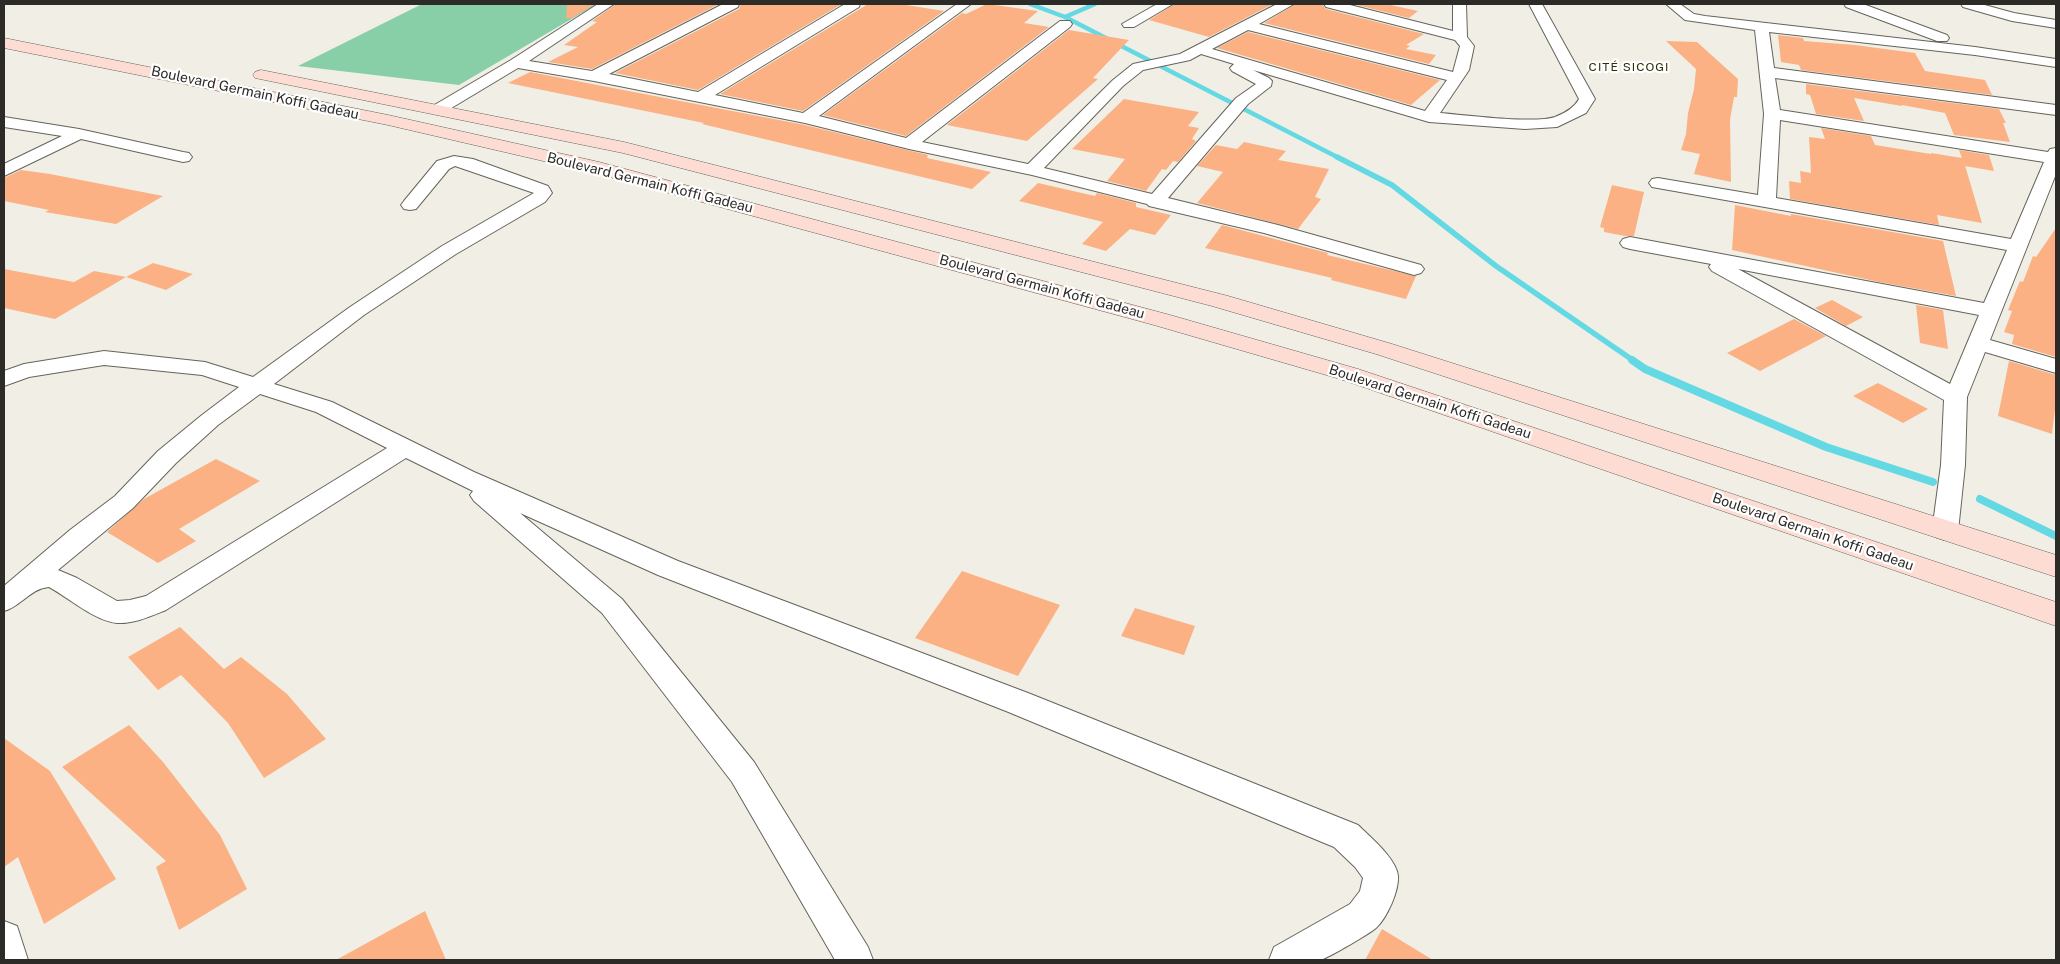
<!DOCTYPE html>
<meta charset="utf-8">
<style>
body{margin:0}
#map{position:relative;width:2060px;height:964px;overflow:hidden;background:#f1efe5;font-family:"Public Sans",sans-serif}
canvas{display:block}
.frame{position:absolute;inset:0;border:5px solid #2c2b28;pointer-events:none}
</style>
<div id="map">
<canvas width="2060" height="964"></canvas>
<div class="frame"></div>
</div>
<script>
const ctx = document.querySelector('canvas').getContext('2d');
ctx.lineJoin = 'round';
function fill(path, color) {
  ctx.fillStyle = color;
  ctx.fill(path, 'evenodd');
}
function trace(path, color, width, dash) {
  ctx.strokeStyle = color;
  ctx.lineWidth = width;
  ctx.lineCap = dash ? 'butt' : 'round';
  ctx.setLineDash(dash || []);
  ctx.stroke(path);
}
function drawText(font, color, halo, rows, align = 'center') {
  ctx.font = font + ' "Public Sans",sans-serif';
  ctx.lineWidth = 4.5;
  ctx.setLineDash([]);
  ctx.textBaseline = 'middle';
  ctx.strokeStyle = halo;
  ctx.fillStyle = color;
  for (const [text, x, y, turn = 0] of rows) {
    ctx.save();
    ctx.translate(x, y);
    ctx.rotate((+turn || 0) * Math.PI / 180);
    ctx.textAlign = isNaN(turn) ? turn : align;
    if (halo) ctx.strokeText(text, 0, 0);
    ctx.fillText(text, 0, 0);
    ctx.restore();
  }
}
fill(new Path2D(`
 M 422,4 L 597,4 L 459,85 L 298,66 Z`), '#88cea6');
trace(new Path2D(`
 M 1030,4 L 1065,17 L 1339,158
 M 1065,17 L 1095,4`), '#64d9e3', 4.5);
trace(new Path2D(`
 M 1337,157 L 1392,185 L 1496,266 L 1634,361`), '#64d9e3', 5.5);
trace(new Path2D(`
 M 1632,360 L 1645,369 L 1826,447 L 1933,482
 M 1980,499 L 2056,536`), '#64d9e3', 8);
fill(new Path2D(`
 M 567,4 L 595,4 L 572,18 L 566,18 Z
 M 616,4 L 719,4 L 592,69 L 548,62 L 578,47 L 564,45 L 597,22 L 592,21 Z
 M 741,4 L 840,5 L 698,90 L 615,73 L 739,9 Z
 M 868,4 L 900,4 L 944,11 L 803,111 L 720,94 Z
 M 987,4 L 1038,11 L 1024,23 L 1049,27 L 906,136 L 823,115 L 962,13 L 966,14 Z
 M 1175,4 L 1273,4 L 1209,37 L 1149,20 Z
 M 1296,4 L 1322,4 L 1326,9 L 1424,34 L 1406,45 L 1410,46 L 1406,49 L 1436,55 L 1429,64 L 1264,23 Z
 M 1353,4 L 1386,4 L 1418,11 L 1409,18 Z
 M 1069,30 L 1129,40 L 1093,78 L 1098,79 L 1027,141 L 947,125 Z
 M 1248,32 L 1440,80 L 1411,105 L 1217,48 Z
 M 1778,35 L 1803,38 L 1804,41 L 1855,45 L 1915,53 L 1925,71 L 1985,80 L 1992,95 L 1801,70 L 1799,65 L 1781,62 Z
 M 1666,41 L 1697,42 L 1738,79 L 1737,97 L 1734,97 L 1730,120 L 1731,182 L 1694,174 L 1700,154 L 1681,150 L 1686,134 L 1688,113 L 1694,89 L 1696,69 Z
 M 530,72 L 805,125 L 928,155 L 927,158 L 991,172 L 972,189 L 702,124 L 704,123 L 508,83 Z
 M 1806,84 L 1999,109 L 2006,123 L 2003,123 L 2010,142 L 1954,135 L 1945,113 L 1902,105 L 1902,106 L 1854,98 L 1864,121 L 1816,114 L 1810,95 L 1806,94 Z
 M 1124,99 L 1199,112 L 1188,126 L 1199,128 L 1192,139 L 1196,141 L 1178,162 L 1173,161 L 1166,170 L 1162,169 L 1146,191 L 1107,181 L 1125,159 L 1072,149 Z
 M 1821,128 L 1871,136 L 1875,145 L 1931,154 L 1931,153 L 1962,158 L 1959,150 L 1989,155 L 1994,171 L 1965,166 L 1964,162 L 1982,223 L 1937,215 L 1939,225 L 1790,199 L 1789,181 L 1801,183 L 1800,171 L 1811,173 L 1809,137 L 1825,139 Z
 M 1244,142 L 1286,151 L 1278,160 L 1329,169 L 1315,197 L 1321,199 L 1298,229 L 1197,203 L 1223,172 L 1197,166 L 1216,145 L 1237,149 Z
 M 21,170 L 50,174 L 163,196 L 116,224 L 45,212 L 49,210 L 4,201 L 4,178 Z
 M 1038,183 L 1095,196 L 1097,193 L 1136,203 L 1136,207 L 1171,215 L 1155,235 L 1130,229 L 1106,251 L 1082,244 L 1103,222 L 1019,201 Z
 M 1612,185 L 1644,192 L 1634,236 L 1625,236 L 1604,232 L 1604,228 L 1600,227 Z
 M 1735,205 L 1791,216 L 1791,214 L 1943,241 L 1956,296 L 1879,282 L 1732,250 Z
 M 1222,225 L 1328,253 L 1327,255 L 1416,276 L 1406,299 L 1331,280 L 1332,278 L 1205,248 Z
 M 2056,228 L 2056,357 L 2012,344 L 2014,335 L 2004,332 L 2012,311 L 2008,310 L 2020,281 L 2023,282 L 2033,256 L 2036,257 Z
 M 153,263 L 193,274 L 166,290 L 126,277 Z
 M 4,269 L 74,282 L 94,271 L 126,277 L 55,319 L 4,308 Z
 M 1832,300 L 1863,317 L 1846,326 L 1815,308 Z
 M 1916,305 L 1943,310 L 1948,349 L 1920,343 Z
 M 1794,319 L 1826,336 L 1760,371 L 1727,353 Z
 M 2009,361 L 2056,375 L 2056,402 L 2052,434 L 1998,416 Z
 M 1878,383 L 1928,409 L 1903,423 L 1853,396 Z
 M 216,459 L 260,481 L 179,529 L 196,541 L 158,563 L 107,532 L 144,499 Z
 M 962,571 L 1060,605 L 1018,676 L 915,638 Z
 M 1135,608 L 1195,626 L 1184,655 L 1121,636 Z
 M 180,627 L 224,669 L 241,657 L 287,694 L 326,739 L 264,778 L 228,723 L 181,675 L 158,690 L 128,657 Z
 M 129,725 L 163,762 L 220,835 L 247,889 L 179,930 L 156,867 L 166,861 L 62,767 Z
 M 4,738 L 50,771 L 116,879 L 44,924 L 18,857 L 4,867 Z
 M 425,911 L 446,960 L 336,960 Z
 M 1382,929 L 1433,960 L 1365,960 Z`), '#fbb183');
const minor = new Path2D(`
 M 598,4 L 614,4 L 529,61 L 592,71 L 723,4 L 739,4 L 738,7 L 609,74 L 698,92 L 845,4 L 860,4 L 859,7 L 715,95 L 803,113 L 957,4 L 971,4 L 819,116 L 906,138 L 1060,21 L 1070,21 L 1072,24 L 1070,27 L 922,142 L 1028,164 L 1113,80 L 1133,64 L 1180,54 L 1277,4 L 1294,4 L 1259,24 L 1453,72 L 1460,46 L 1455,40 L 1326,7 L 1324,4 L 1346,4 L 1453,31 L 1453,4 L 1466,4 L 1467,37 L 1474,46 L 1469,70 L 1440,113 C 1465,115 1534,124 1555,117 C 1565,113 1574,108 1579,99 L 1529,4 L 1542,4 L 1595,99 L 1586,113 L 1557,127 L 1525,129 L 1429,122 L 1253,70 L 1269,78 L 1272,81 L 1271,86 L 1248,104 L 1168,198 L 1278,225 L 1421,265 L 1424,269 L 1421,273 L 1414,275 L 1264,233 L 1149,206 L 1147,204 L 1032,175 L 909,149 L 805,123 L 594,81 L 518,68 L 443,113 L 431,113 L 429,110 L 431,107 L 511,60 ZM 1248,30 L 1447,80 L 1425,111 L 1212,49 ZM 1201,54 L 1234,64 L 1230,68 L 1232,71 L 1256,84 L 1236,98 L 1152,194 L 1044,168 L 1123,86 L 1143,70 L 1190,60 Z
 M 1157,4 L 1173,4 L 1134,27 L 1124,27 L 1122,24 Z
 M 1666,4 L 1680,4 L 1694,14 L 1705,16 L 1975,47 L 2056,59 L 2056,67 L 1975,55 L 1769,32 L 1774,68 L 2056,105 L 2056,115 L 1775,78 L 1780,110 L 2048,152 L 2050,149 L 2056,148 L 2056,174 L 1990,340 L 2056,359 L 2056,373 L 1985,352 L 1967,397 L 1965,465 L 1958,531 L 1954,537 L 1945,540 L 1936,537 L 1932,531 L 1941,465 L 1944,400 L 1712,271 L 1709,267 L 1711,264 L 1630,249 L 1623,247 L 1620,243 L 1623,239 L 1630,237 L 1984,303 L 2007,250 L 1652,187 L 1649,183 L 1652,179 L 1658,178 L 1758,195 L 1764,114 L 1755,30 L 1685,20 ZM 1780,120 L 2044,162 L 2011,239 L 1776,198 ZM 1738,269 L 1979,315 L 1950,384 Z
 M 1844,4 L 1863,4 L 1947,35 L 1949,38 L 1947,41 L 1937,41 L 1846,7 Z
 M 1961,4 L 1981,4 L 2014,13 L 2056,20 L 2056,28 L 2012,21 L 1963,7 Z
 M 4,117 L 79,129 L 183,152 L 189,153 L 192,157 L 189,161 L 183,162 L 81,139 L 4,176 L 4,164 L 62,136 L 4,127 Z
 M 454,156 L 473,159 L 548,186 L 552,193 L 545,202 L 456,254 L 364,315 L 274,384 L 332,402 L 474,472 L 678,561 L 1028,693 L 1358,825 C 1369,836 1397,859 1398,876 C 1399,891 1387,918 1376,928 C 1369,934 1331,956 1323,959 C 1313,963 1281,960 1269,960 L 1274,947 L 1350,904 L 1360,891 L 1363,878 L 1355,867 L 1334,847 L 1006,711 L 658,575 L 520,513 L 622,599 L 754,762 L 868,947 L 873,960 L 835,960 L 732,782 L 602,613 L 474,501 L 470,495 L 473,491 L 406,458 L 166,610 C 151,616 134,624 117,623 C 95,621 69,598 49,587 C 31,588 20,607 4,611 L 4,586 L 70,530 L 115,496 L 158,451 L 202,415 L 239,387 L 202,375 L 104,365 L 29,377 L 4,386 L 4,371 L 24,364 L 104,351 L 205,362 L 253,377 L 350,307 L 442,246 L 534,193 L 455,166 L 449,169 L 416,209 L 410,210 L 404,209 L 401,205 L 404,201 L 437,161 ZM 260,394 L 316,412 L 387,448 L 146,596 L 130,600 L 117,601 L 77,578 L 58,570 L 133,508 L 176,463 L 218,425 Z
 M 4,921 L 17,926 L 28,960 L 4,960 Z`);
const secondary = new Path2D(`
 M 4,38 L 388,115 L 599,162 L 1170,315 L 1358,369 L 2056,602 L 2056,626 L 1340,379 L 1154,325 L 595,173 L 388,125 L 4,48 Z
 M 261,70 L 624,142 L 1228,296 L 1392,344 L 2056,555 L 2056,577 L 1376,354 L 1212,306 L 623,153 L 255,78 L 253,75 L 255,72 Z`);
trace(minor, '#65645b', 2);
trace(secondary, '#65645b', 1);
fill(minor, '#fff');
fill(secondary, '#fddcd3');
ctx.letterSpacing = '1px';
drawText('12px', '#2f2f04', '#fff', [
 ["CITÉ SICOGI",1629,67]
]);
ctx.letterSpacing = '0px';
drawText('14px', '#2c2b28', '#fff', [
 ["Boulevard Germain Koffi Gadeau",255,93,12],
 ["Boulevard Germain Koffi Gadeau",650,183,14],
 ["Boulevard Germain Koffi Gadeau",1042,287,15],
 ["Boulevard Germain Koffi Gadeau",1430,402,18],
 ["Boulevard Germain Koffi Gadeau",1813,532,19]
]);
</script>
